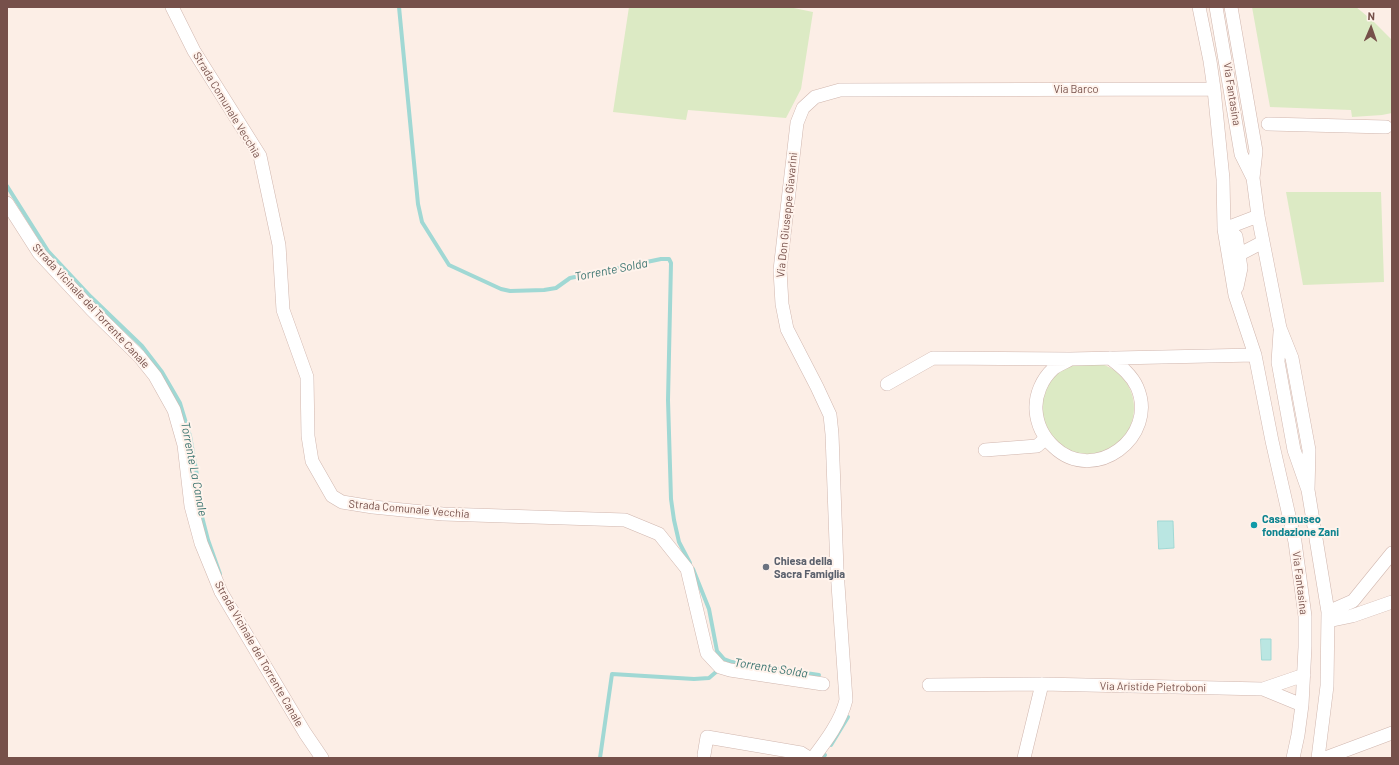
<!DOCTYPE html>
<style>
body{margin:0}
#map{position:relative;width:1399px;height:765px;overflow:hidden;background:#fceee6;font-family:Barlow,sans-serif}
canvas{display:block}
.frame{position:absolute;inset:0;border:8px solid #76504a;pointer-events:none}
.north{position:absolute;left:1351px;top:8px;width:40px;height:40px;-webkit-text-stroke:3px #fff3ec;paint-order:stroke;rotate:2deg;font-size:11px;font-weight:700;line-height:16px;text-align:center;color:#76504a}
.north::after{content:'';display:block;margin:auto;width:14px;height:18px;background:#76504a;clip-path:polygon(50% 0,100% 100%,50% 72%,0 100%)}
</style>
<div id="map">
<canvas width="1399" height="765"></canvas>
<div class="frame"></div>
<div class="north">N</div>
</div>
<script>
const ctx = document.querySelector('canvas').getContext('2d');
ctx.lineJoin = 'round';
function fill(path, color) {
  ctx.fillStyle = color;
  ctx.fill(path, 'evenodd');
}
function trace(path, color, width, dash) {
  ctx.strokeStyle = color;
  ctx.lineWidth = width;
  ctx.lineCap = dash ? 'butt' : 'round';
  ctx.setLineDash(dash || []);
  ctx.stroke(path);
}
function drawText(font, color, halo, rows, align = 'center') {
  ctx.font = font + ' Barlow,sans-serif';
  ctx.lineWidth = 4;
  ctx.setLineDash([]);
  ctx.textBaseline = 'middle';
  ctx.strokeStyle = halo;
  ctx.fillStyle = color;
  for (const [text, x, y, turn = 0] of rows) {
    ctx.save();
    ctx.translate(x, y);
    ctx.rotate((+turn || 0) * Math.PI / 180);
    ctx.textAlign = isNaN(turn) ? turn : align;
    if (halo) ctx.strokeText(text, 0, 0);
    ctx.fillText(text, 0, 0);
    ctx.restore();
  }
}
fill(new Path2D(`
 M 629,7 L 789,7 L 813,12 L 801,89 L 786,118 L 688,110 L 686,120 L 613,112 Z
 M 1252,7 L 1356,7 L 1373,21 L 1392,40 L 1392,113 L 1382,115 L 1352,117 L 1351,110 L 1270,107 Z
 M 1286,192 L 1381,192 L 1384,282 L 1303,285 Z
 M1042 408a46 46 0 1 1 92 0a46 46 0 1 1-92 0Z`), '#dceac4');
const water = new Path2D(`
 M 1158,521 L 1173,521 L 1174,548 L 1159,549 Z
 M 1261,639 L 1271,639 L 1271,660 L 1262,660 Z`);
fill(water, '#bae6e2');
trace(water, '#a0d8d4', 1);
trace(new Path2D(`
 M 399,7 L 418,204 L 422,222 L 449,265 L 501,289 L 510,291 L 544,290 L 556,288 L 570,278 L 661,259 L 669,259 L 671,263 L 668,400 L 671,499 L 674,520 L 679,542 L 690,563
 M 7,186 L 48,251 L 91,297 L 142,346 L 162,372 L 180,403 L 190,436 L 197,475 L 199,505 L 208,540 L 220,574
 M 693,569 L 709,609 L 717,651 L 724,659 L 732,662 L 819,675
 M 831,745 L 848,717
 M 600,758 L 612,674 L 694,679 L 709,678 L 716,672
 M 822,758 L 825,755`), '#a0d8d4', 4);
const minor = new Path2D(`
 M 172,7 L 194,51 L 260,156 L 279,245 L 283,310 L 307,377 L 308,436 L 312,461 L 332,496 L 342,502 L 373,507 L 443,514 L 625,520 L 659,534 L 687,569 L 707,653 L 720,667 L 730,670 L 823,684
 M 1199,7 L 1210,61 L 1214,89 L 1223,179 L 1224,229 L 1235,295 L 1255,355 L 1272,441 L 1295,542 L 1305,616 L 1305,647 L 1302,705 L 1298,735 L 1293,758
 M 1216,7 L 1241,154 L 1253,178
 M 1231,7 L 1256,151 L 1253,178 L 1258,216 L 1280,328 L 1292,358 L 1309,450 L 1308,490
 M 1268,124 L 1386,127
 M 7,203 L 39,253 L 92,310 L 139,356 L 155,376 L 174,410 L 184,445 L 191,506 L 201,543 L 221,592 L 305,733 L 322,758
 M 1224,229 L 1236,236 L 1241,268 L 1237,287
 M 1224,229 L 1258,216
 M 1240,254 L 1263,242
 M 1280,332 L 1278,362 L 1294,450 L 1308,490 L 1328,612 L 1327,686 L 1318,758
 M 1069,360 C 1064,363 1057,365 1053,369 C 1042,379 1035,395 1036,410 C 1037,425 1043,437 1054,447 C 1094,485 1159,437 1137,387 C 1131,374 1120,366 1110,358
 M 887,384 L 933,358 L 1070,359 L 1255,355
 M 985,450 L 1037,446 L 1045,439
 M 1328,612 L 1353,601 L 1392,553
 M 1328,621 L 1352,616 L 1392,602
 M 929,685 L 1042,684 L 1263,689 L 1304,675
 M 1263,689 L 1302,705
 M 704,755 L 707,737 L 801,753 L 809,758
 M 813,758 C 826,741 841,721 846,700 L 837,570 L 832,434 L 830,415 L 817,387 L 787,329 L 782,304 L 780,270 L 797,123 L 803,108 L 815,97 L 840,90 L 1214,89
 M 1024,758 L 1042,684
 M 1325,758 L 1392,733`);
trace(minor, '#d0b6ae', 14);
trace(minor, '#fff', 13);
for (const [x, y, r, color] of [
 [1254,525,4,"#0f9aa8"],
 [766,567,4,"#6b7280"]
]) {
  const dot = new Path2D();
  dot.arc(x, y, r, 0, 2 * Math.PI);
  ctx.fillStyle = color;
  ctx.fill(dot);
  trace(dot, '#fff3ec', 1.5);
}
drawText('11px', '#76504a', '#fff3ec', [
 ["Via Barco",1076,89],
 ["Via Fantasina",1232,94,81],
 ["Strada Comunale Vecchia",227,105,59],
 ["Via Don Giuseppe Giavarini",787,215,-84],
 ["Strada Vicinale del Torrente Canale",91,306,47],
 ["Strada Comunale Vecchia",409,509,5],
 ["Via Fantasina",1300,583,83],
 ["Strada Vicinale del Torrente Canale",259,654,60],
 ["Via Aristide Pietroboni",1153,687,1]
]);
drawText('bold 11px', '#0d838f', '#fff3ec', [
 ["Casa museo",1262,519],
 ["fondazione Zani",1262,532]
], 'left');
drawText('bold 11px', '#5b616d', '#fff3ec', [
 ["Chiesa della",774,561],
 ["Sacra Famiglia",774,574]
], 'left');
drawText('italic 12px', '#3b7470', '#fff3ec', [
 ["Torrente Solda",611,270,-11],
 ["Torrente La Canale",194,469,79],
 ["Torrente Solda",771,668,9]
]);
</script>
